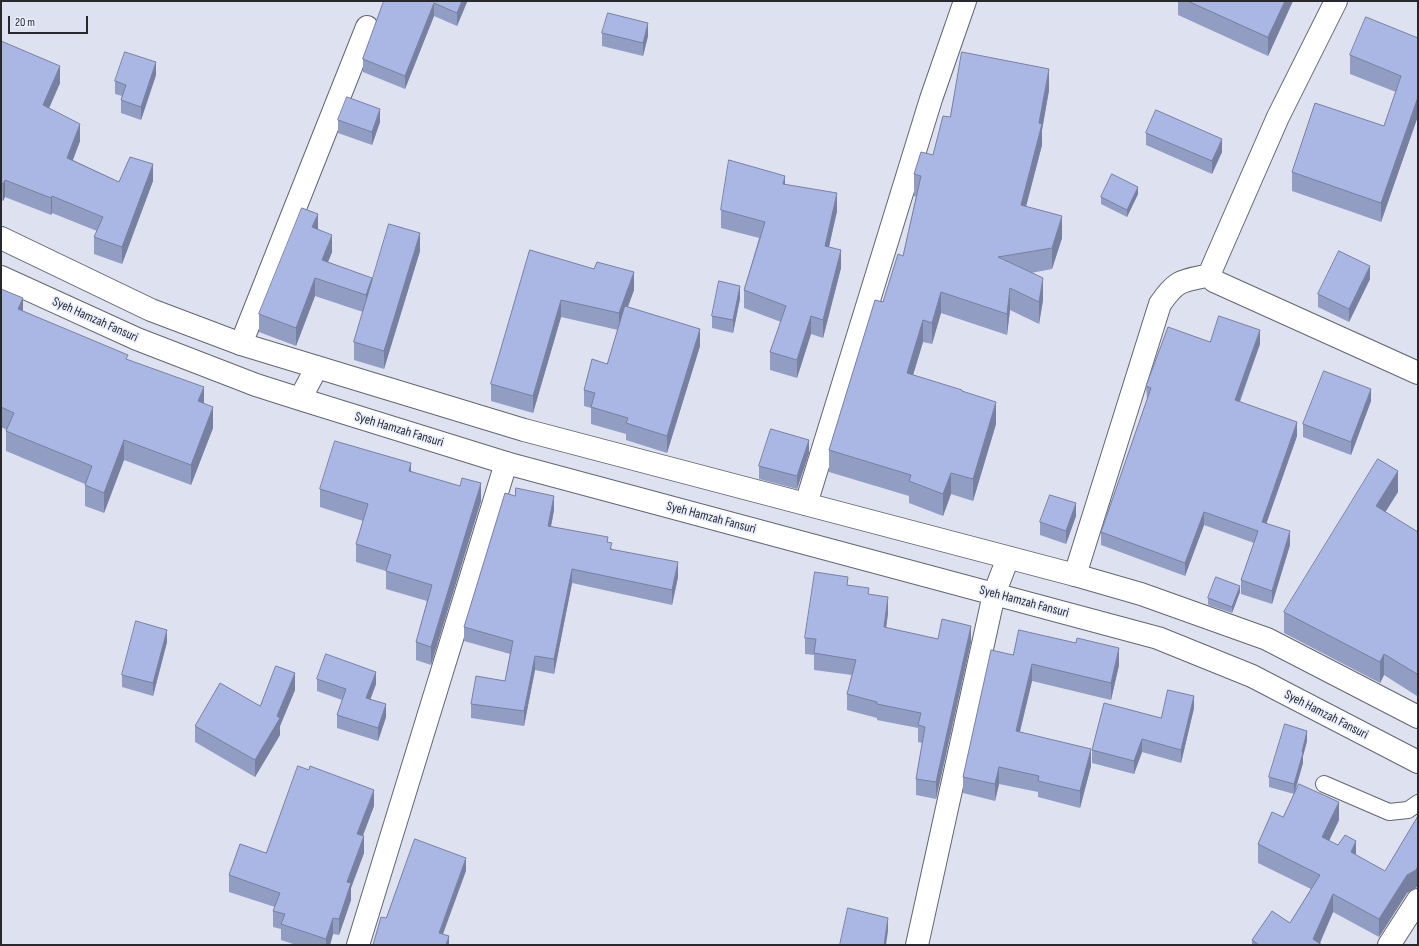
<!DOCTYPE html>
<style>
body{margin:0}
#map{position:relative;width:1419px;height:946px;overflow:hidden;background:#dee2f0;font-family:"Sofia Sans Condensed",sans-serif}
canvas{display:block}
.frame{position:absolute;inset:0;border:2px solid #27292e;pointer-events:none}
.scale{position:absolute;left:8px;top:16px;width:80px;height:18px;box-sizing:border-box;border:2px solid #27292e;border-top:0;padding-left:5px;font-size:12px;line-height:14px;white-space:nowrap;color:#27292e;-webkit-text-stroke:3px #ebeffd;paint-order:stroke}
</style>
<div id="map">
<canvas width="1419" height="946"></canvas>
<div class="frame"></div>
<div class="scale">20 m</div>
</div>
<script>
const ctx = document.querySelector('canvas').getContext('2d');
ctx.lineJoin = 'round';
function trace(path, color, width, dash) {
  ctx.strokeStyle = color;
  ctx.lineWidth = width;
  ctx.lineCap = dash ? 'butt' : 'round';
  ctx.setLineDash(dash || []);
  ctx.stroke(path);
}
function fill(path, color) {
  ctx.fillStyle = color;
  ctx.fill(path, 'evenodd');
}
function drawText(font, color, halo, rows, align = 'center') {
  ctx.font = font + ' "Sofia Sans Condensed",sans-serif';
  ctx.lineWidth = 3.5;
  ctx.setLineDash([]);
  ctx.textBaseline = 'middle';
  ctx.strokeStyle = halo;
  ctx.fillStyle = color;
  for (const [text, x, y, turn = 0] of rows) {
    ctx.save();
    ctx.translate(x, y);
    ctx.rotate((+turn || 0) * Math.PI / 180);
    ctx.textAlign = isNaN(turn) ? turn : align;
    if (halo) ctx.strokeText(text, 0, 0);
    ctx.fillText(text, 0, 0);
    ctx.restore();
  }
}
const service = new Path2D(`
 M 1324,784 L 1389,812 L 1408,810 L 1418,803`);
const minor = new Path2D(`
 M 1336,1 L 1278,117 L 1212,268 L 1211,275 L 1214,281 L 1418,373
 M 241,344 L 367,27
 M 806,504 L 931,99 L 965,1
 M 1075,575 L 1160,304 C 1177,279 1182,281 1211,275
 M 358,945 L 506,463
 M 917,945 L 994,594 L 1008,558
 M 1389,945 L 1418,900`);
const secondary = new Path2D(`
 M 1,238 L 151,310 L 241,344 L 524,430 L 1075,575 L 1141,594 L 1267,639 L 1418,717
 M 1,277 L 137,339 L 256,385 L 300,399 L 506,463 L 1158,638 L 1252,676 L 1418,762
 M 300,399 L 317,367`);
trace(service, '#626671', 18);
trace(minor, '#626671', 24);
trace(secondary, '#626671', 24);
trace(service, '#fff', 16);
trace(minor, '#fff', 22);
trace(secondary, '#fff', 22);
fill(new Path2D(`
 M 467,1 L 467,2 L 457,26 L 434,16 L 405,89 L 363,72 L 363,59 L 382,6 Z
 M 1178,1 L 1293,1 L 1268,56 L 1178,15 Z
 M 602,33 L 648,36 L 643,56 L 602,46 Z
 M 1418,38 L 1418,116 L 1381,222 L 1292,191 L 1292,172 L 1384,126 L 1396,92 L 1350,74 L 1350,55 Z
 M 1,41 L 60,83 L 49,108 L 80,141 L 73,160 L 119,182 L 153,181 L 122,264 L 94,254 L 94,237 L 97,231 L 52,213 L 51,215 L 5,197 L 3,201 L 1,200 Z
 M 156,75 L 141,120 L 121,113 L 121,100 L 122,96 L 115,94 L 115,81 Z
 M 1049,90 L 1042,130 L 1042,145 L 1026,206 L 1062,238 L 1052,269 L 1031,273 L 1043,300 L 1039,324 L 1010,310 L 1007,335 L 941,313 L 932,344 L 923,342 L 913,375 L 962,391 L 996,424 L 973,501 L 951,494 L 943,516 L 909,503 L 909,496 L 829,472 L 829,450 L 883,302 L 903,256 L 916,197 L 914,196 L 914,174 L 933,155 L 950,117 Z
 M 338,120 L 380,122 L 372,145 L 338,133 Z
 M 1146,133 L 1222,152 L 1212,174 L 1146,145 Z
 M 785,184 L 837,211 L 829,247 L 841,268 L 823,338 L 811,334 L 797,378 L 770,370 L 770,352 L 781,322 L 744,308 L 744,290 L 759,238 L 721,228 L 721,210 Z
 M 1138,194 L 1127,217 L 1101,204 L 1101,197 Z
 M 318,229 L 332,252 L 328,262 L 372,280 L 420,251 L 384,369 L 354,360 L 354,342 L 363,312 L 315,296 L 296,346 L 259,332 L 259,314 Z
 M 530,250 L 634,290 L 628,307 L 700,346 L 667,453 L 626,440 L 626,434 L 591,424 L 591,408 L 584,406 L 584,390 L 607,364 L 618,330 L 561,317 L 533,413 L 491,401 L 491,384 Z
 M 1370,279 L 1349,322 L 1318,307 L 1318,294 Z
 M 1,289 L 23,311 L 128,360 L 204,404 L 213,428 L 191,485 L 124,460 L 104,513 L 85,506 L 85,484 L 6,451 L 6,431 L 7,430 L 1,427 Z
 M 740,299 L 733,333 L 712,328 L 712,316 Z
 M 1210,342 L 1260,344 L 1240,402 L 1297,436 L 1266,524 L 1290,545 L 1272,604 L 1241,594 L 1241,580 L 1254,543 L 1204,525 L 1185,576 L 1101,545 L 1101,532 L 1147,400 L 1146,386 Z
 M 1371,401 L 1351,455 L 1303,437 L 1303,424 Z
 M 809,453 L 797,489 L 759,479 L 759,466 Z
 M 411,471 L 481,501 L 431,665 L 416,660 L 416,642 L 427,601 L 386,589 L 386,571 L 356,562 L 356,544 L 363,521 L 320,507 L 320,489 Z
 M 1398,492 L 1385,512 L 1418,532 L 1418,695 L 1417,696 L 1384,675 L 1380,683 L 1284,633 L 1284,612 Z
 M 515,496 L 554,510 L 551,527 L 608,542 L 612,549 L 678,577 L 672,605 L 572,583 L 554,674 L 535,670 L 524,726 L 471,718 L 471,704 L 505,681 L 510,654 L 464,641 L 464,627 Z
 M 1076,516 L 1066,544 L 1040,535 L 1040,522 Z
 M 848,585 L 869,594 L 888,613 L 886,628 L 938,639 L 971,642 L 936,799 L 916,795 L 916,779 L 922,743 L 918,742 L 918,728 L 877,720 L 877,718 L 847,710 L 847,694 L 852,675 L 814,670 L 814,655 L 805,654 L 805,638 Z
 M 1240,592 L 1232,613 L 1208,605 L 1208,598 Z
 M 167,642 L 153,696 L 122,687 L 122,675 Z
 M 1013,655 L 1119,665 L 1111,700 L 1032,681 L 1020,732 L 1091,766 L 1080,808 L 1038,797 L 1038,792 L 999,784 L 995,801 L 963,793 L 963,777 Z
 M 317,679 L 376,684 L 370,700 L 386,717 L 378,741 L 337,728 L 337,715 L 342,700 L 317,691 Z
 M 295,690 L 280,726 L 280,735 L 255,777 L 195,742 L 195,726 L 260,706 Z
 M 1194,708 L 1181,763 L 1142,752 L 1134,774 L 1092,763 L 1092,750 Z
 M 1307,741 L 1303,756 L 1303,763 L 1295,792 L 1339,820 L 1329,841 L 1416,888 L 1407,893 L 1379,937 L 1333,912 L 1320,943 L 1322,945 L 1252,945 L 1252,940 L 1290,923 L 1311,889 L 1258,863 L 1258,844 L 1283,817 L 1294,794 L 1269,787 L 1269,777 Z
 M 374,806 L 363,836 L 364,853 L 351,888 L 351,900 L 339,935 L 333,934 L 330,945 L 296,945 L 281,940 L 281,929 L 273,927 L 273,911 L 275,907 L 229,892 L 229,875 L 266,853 Z`), '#929dc4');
fill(new Path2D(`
 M 462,1 L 467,1 L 467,2 L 457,26 L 457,13 Z
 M 1285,1 L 1293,1 L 1268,56 L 1268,37 Z
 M 434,3 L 434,16 L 405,89 L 405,76 Z
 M 648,23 L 648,36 L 643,56 L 643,43 Z
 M 156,62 L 156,75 L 141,120 L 141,107 Z
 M 60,66 L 60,83 L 43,122 L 43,105 Z
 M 1049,69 L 1049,90 L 1042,130 L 1042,145 L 1021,226 L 1021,205 L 1039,123 Z
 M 1418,97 L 1418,116 L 1381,222 L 1381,203 Z
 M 380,109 L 380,122 L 372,145 L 372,132 Z
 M 80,124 L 80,141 L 67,175 L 67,158 Z
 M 1222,139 L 1222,152 L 1212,174 L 1212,161 Z
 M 153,164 L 153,181 L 122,264 L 122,247 Z
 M 785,176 L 785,194 L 783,184 Z
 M 5,180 L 5,197 L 3,201 L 3,184 Z
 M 1138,187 L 1138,194 L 1127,217 L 1127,210 Z
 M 837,193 L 837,211 L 825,264 L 825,246 Z
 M 52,196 L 52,213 L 51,215 L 51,198 Z
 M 318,214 L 318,232 L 312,227 Z
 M 1062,216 L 1062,238 L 1052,269 L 1052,248 Z
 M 420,233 L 420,251 L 384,369 L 384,351 Z
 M 332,235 L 332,252 L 322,277 L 322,260 Z
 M 841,250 L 841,268 L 823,338 L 823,320 Z
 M 1370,266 L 1370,279 L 1349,322 L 1349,309 Z
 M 634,272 L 634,290 L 619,330 L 619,313 Z
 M 315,278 L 315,296 L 296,346 L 296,328 Z
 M 372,278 L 372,295 L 366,313 L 366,295 Z
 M 1043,278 L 1043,300 L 1039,324 L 1039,302 Z
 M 740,286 L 740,299 L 733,333 L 733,320 Z
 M 1010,288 L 1010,310 L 1007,335 L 1007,314 Z
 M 941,292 L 941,313 L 932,344 L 932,323 Z
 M 23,298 L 23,319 L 18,309 Z
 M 561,300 L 561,317 L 533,413 L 533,396 Z
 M 811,316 L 811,334 L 797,378 L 797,360 Z
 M 923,320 L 923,342 L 907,395 L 907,373 Z
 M 700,329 L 700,346 L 667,453 L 667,436 Z
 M 1260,330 L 1260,344 L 1235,413 L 1235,400 Z
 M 204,387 L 204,407 L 198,401 Z
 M 1371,389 L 1371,401 L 1351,455 L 1351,442 Z
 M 996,402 L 996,424 L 973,501 L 973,479 Z
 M 213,407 L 213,428 L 191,485 L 191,465 Z
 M 1297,422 L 1297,436 L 1262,536 L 1262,522 Z
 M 124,440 L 124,460 L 104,513 L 104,493 Z
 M 809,440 L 809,453 L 797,489 L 797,476 Z
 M 411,463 L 411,481 L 409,471 Z
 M 1398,471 L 1398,492 L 1376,527 L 1376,506 Z
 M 951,473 L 951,494 L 943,516 L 943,494 Z
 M 481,483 L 481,501 L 431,665 L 431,647 Z
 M 554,496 L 554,510 L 548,541 L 548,526 Z
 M 1076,503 L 1076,516 L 1066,544 L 1066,531 Z
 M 1204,512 L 1204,525 L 1185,576 L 1185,563 Z
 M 1290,531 L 1290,545 L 1272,604 L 1272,591 Z
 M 678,562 L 678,577 L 672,605 L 672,590 Z
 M 572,569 L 572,583 L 554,674 L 554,659 Z
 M 1240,586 L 1240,592 L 1232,613 L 1232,607 Z
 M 888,597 L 888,613 L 884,643 L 884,627 Z
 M 971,626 L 971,642 L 936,799 L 936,782 Z
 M 167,630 L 167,642 L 153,696 L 153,683 Z
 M 1119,648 L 1119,665 L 1111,700 L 1111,683 Z
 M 1384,654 L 1384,675 L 1380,683 L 1380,662 Z
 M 535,656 L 535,670 L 524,726 L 524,711 Z
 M 1032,664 L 1032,681 L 1016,747 L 1016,731 Z
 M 376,672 L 376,684 L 366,711 L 366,698 Z
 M 295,673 L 295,690 L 280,726 L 280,735 L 255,777 L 255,760 L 277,716 Z
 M 1418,673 L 1418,695 L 1417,696 L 1417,674 Z
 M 1194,696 L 1194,708 L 1181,763 L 1181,750 Z
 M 386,704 L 386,717 L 378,741 L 378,728 Z
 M 1307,731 L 1307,741 L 1303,756 L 1303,763 L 1294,794 L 1294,784 Z
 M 1142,739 L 1142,752 L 1134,774 L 1134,761 Z
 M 1091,749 L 1091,766 L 1080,808 L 1080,791 Z
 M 999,767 L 999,784 L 995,801 L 995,784 Z
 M 374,790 L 374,806 L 357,850 L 357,834 Z
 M 1339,802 L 1339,820 L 1322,855 L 1322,837 Z
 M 364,836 L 364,853 L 351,888 L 351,900 L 339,935 L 339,919 L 347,882 Z
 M 1356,841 L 1356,859 L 1351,852 Z
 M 466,858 L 466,871 L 439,945 L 439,933 Z
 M 1418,866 L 1418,885 L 1416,888 L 1407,893 L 1379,937 L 1379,919 L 1407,875 Z
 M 1333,894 L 1333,912 L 1319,945 L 1313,939 Z
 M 333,918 L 333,934 L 330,945 L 326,945 L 326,939 Z
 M 888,918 L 888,931 L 886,945 L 884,945 Z
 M 449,936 L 449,945 L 446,945 Z`), '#7780a0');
const building = new Path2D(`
 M 384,1 L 462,1 L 457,13 L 434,3 L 405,76 L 363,59 Z
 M 1188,1 L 1285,1 L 1268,37 Z
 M 608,13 L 648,23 L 643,43 L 602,33 Z
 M 1366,17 L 1418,38 L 1418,97 L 1381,203 L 1292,172 L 1315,103 L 1384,126 L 1401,76 L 1350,55 Z
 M 1,41 L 60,66 L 43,105 L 80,124 L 67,158 L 119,182 L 130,157 L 153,164 L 122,247 L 94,237 L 103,217 L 52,196 L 51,198 L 5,180 L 3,184 L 1,183 Z
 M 125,52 L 156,62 L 141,107 L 121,100 L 126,85 L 115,81 Z
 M 962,52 L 1049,69 L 1039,123 L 1042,124 L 1021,205 L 1062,216 L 1052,248 L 998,257 L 1043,278 L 1039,302 L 1010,288 L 1007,314 L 941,292 L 932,323 L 923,320 L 907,373 L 962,390 L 962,391 L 996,402 L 973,479 L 951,473 L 943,494 L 909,481 L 911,475 L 829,450 L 875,300 L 883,302 L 898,254 L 903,256 L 921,176 L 914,174 L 921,152 L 933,155 L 943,116 L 950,117 Z
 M 347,97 L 380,109 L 372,132 L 338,120 Z
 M 1156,110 L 1222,139 L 1212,161 L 1146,133 Z
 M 729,160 L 785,176 L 783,184 L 837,193 L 825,246 L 841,250 L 823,320 L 811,316 L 797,360 L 770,352 L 786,306 L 744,290 L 765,222 L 721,210 Z
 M 1112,174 L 1138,187 L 1127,210 L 1101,197 Z
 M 302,208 L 318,214 L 312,227 L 332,235 L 322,260 L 372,278 L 366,295 L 315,278 L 296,328 L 259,314 Z
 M 389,224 L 420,233 L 384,351 L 354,342 Z
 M 530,250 L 594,269 L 597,262 L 634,272 L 619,313 L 561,300 L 533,396 L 491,384 Z
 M 1339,251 L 1370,266 L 1349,309 L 1318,294 Z
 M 719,281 L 740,286 L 733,320 L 712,316 Z
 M 1,289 L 23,298 L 18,309 L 128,355 L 126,359 L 204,387 L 198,401 L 213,407 L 191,465 L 124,440 L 104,493 L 85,485 L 92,466 L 6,431 L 14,413 L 1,407 Z
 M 625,306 L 700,329 L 667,436 L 626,423 L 628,418 L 591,407 L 595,393 L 584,390 L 592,359 L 607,364 Z
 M 1219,316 L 1260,330 L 1235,400 L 1297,422 L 1262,522 L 1290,531 L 1272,591 L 1241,580 L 1258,531 L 1204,512 L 1185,563 L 1101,532 L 1151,388 L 1146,386 L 1168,327 L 1210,342 Z
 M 1324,371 L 1371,389 L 1351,442 L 1303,424 Z
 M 771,429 L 809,440 L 797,476 L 759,466 Z
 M 335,441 L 411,463 L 409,471 L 460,486 L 462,478 L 481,483 L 431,647 L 416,642 L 432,585 L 386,571 L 391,555 L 356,544 L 368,504 L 320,489 Z
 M 1378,459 L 1398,471 L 1376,506 L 1418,532 L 1418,673 L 1417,674 L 1384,654 L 1380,662 L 1284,612 Z
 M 516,488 L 554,496 L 548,526 L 608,537 L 607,542 L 612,543 L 610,549 L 678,562 L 672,590 L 572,569 L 554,659 L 535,656 L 524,711 L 471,704 L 476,676 L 505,681 L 513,641 L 464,627 L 505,493 L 515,496 Z
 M 1050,495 L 1076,503 L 1066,531 L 1040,522 Z
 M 815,572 L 848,577 L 847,585 L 869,588 L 868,594 L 888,597 L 884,627 L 938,639 L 942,619 L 971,626 L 936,782 L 916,779 L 925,727 L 918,725 L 921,713 L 877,704 L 877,702 L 847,694 L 856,660 L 814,653 L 816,639 L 805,638 Z
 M 1216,577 L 1240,586 L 1232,607 L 1208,598 Z
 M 136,621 L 167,630 L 153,683 L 122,675 Z
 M 1019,630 L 1076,643 L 1077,638 L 1119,648 L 1111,683 L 1032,664 L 1016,731 L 1091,749 L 1080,791 L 1038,781 L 1039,776 L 999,767 L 995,784 L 963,777 L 991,650 L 1013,655 Z
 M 326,654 L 376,672 L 366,698 L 386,704 L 378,728 L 337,715 L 346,689 L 317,679 Z
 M 276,666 L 295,673 L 277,716 L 280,718 L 255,760 L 195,726 L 220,683 L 260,706 Z
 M 1168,690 L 1194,696 L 1181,750 L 1142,739 L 1134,761 L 1092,750 L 1104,703 L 1161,718 Z
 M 1285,724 L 1307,731 L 1302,752 L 1303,753 L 1294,784 L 1269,777 Z
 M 298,766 L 309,770 L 310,766 L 374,790 L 357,834 L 364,836 L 347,882 L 351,883 L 339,919 L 333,918 L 326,939 L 281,924 L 285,914 L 273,911 L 280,893 L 229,875 L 240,844 L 266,853 Z
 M 1299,784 L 1339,802 L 1322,837 L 1338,845 L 1345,835 L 1356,841 L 1351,852 L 1385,871 L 1418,816 L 1418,866 L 1416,870 L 1407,875 L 1379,919 L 1333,894 L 1313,939 L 1322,945 L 1259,945 L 1252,940 L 1272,911 L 1290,923 L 1320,875 L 1258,844 L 1272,812 L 1283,817 Z
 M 415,839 L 466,858 L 439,933 L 449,936 L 446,945 L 373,945 L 381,917 L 386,918 Z
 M 848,908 L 888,918 L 884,945 L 840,945 Z`);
fill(building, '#aab7e4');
trace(building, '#7780a0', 1);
drawText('13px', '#27292e', '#ebeffd', [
 ["Syeh Hamzah Fansuri",95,320,24],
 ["Syeh Hamzah Fansuri",399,430,17],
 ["Syeh Hamzah Fansuri",711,518,15],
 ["Syeh Hamzah Fansuri",1024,602,15],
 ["Syeh Hamzah Fansuri",1326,715,27]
]);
</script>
